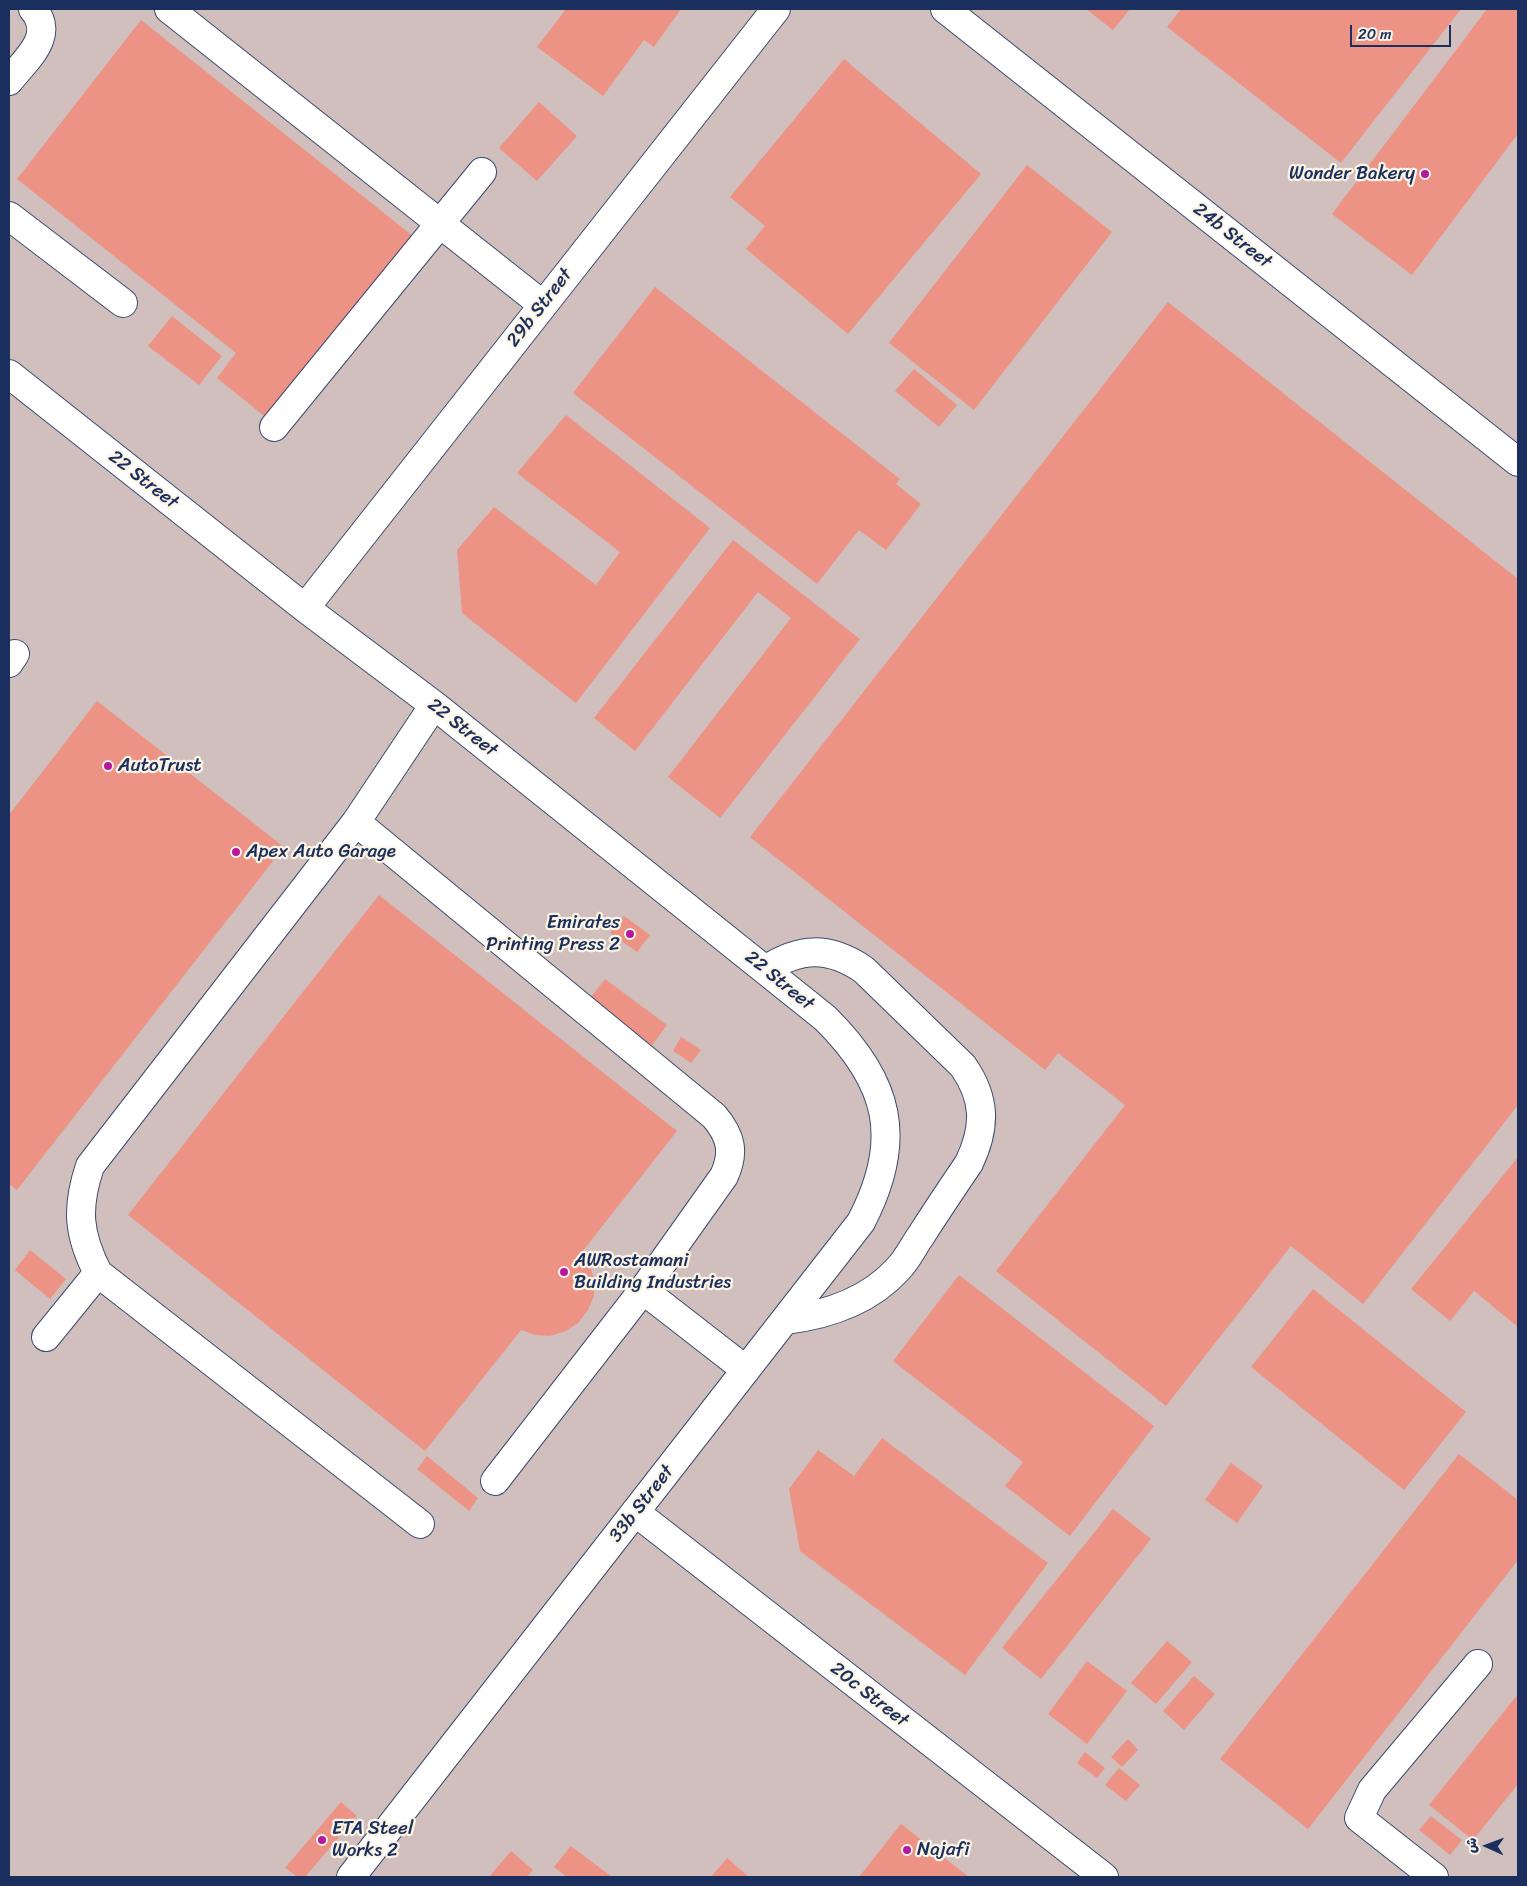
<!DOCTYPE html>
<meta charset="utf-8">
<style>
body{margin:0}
#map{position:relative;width:1527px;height:1886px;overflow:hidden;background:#f2ebd1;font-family:Sriracha,"Playpen Sans Arabic",sans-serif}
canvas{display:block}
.frame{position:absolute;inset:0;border:10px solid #1b2f5e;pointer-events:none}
.north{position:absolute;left:1462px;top:1821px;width:50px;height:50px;-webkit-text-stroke:4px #fcf5e5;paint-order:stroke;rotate:272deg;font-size:14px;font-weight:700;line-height:20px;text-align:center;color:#1b2f5e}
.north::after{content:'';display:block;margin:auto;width:18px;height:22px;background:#1b2f5e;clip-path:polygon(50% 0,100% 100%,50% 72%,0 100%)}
.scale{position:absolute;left:1350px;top:25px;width:101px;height:22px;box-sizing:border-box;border:2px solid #1b2f5e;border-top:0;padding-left:6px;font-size:15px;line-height:18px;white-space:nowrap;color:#1b2f5e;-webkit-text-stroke:4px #fcf5e5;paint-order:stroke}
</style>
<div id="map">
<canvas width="1527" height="1886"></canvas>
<div class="frame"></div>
<div class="north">ش</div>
<div class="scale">20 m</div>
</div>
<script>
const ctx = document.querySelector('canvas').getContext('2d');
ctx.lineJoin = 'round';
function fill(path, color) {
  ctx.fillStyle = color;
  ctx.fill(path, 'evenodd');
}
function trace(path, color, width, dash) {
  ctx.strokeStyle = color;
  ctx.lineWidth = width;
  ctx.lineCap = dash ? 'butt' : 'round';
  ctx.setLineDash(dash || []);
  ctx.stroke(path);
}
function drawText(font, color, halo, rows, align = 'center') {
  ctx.font = font + ' Sriracha,sans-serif';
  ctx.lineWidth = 4.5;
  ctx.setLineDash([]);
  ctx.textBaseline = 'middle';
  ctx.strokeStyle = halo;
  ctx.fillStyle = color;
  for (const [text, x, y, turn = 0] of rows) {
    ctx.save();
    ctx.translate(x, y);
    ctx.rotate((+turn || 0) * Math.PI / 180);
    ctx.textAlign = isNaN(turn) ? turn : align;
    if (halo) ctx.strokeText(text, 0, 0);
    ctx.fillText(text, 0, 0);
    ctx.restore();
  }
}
fill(new Path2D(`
 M 9,9 L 1518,9 L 1518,1877 L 9,1877 Z`), '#d1bfbd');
fill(new Path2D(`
 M 566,9 L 681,9 L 654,47 L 644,40 L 603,96 L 537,47 Z
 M 1086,9 L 1130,9 L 1113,30 Z
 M 1181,9 L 1461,9 L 1341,163 L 1167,27 Z
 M 1487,9 L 1518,9 L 1518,134 L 1412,275 L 1332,214 Z
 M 141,20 L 413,236 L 269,420 L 217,378 L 236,353 L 17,179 Z
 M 844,59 L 981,174 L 848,334 L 746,249 L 765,226 L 730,197 Z
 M 539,102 L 577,136 L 537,181 L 499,148 Z
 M 1027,165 L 1112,232 L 974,410 L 889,343 Z
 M 655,287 L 900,479 L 896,484 L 921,504 L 886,550 L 859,530 L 817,584 L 573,393 Z
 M 1168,302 L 1518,579 L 1518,1105 L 1363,1304 L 1291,1246 L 1166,1406 L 996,1271 L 1125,1105 L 1058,1053 L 1045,1070 L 750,837 Z
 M 172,316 L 222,356 L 199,385 L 148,346 Z
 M 914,369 L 957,405 L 939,427 L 895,391 Z
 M 566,415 L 710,528 L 576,703 L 462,613 L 457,550 L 494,507 L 596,585 L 620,552 L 517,473 Z
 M 733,540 L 860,639 L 720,818 L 668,777 L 791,618 L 758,592 L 635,751 L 594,718 Z
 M 97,701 L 284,847 L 17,1190 L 9,1184 L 9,815 Z
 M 379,895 L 677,1131 L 582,1252 L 590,1265 L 594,1280 L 594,1296 L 588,1310 L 578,1323 L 566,1331 L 550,1336 L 535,1335 L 521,1330 L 425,1451 L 128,1215 Z
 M 624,916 L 650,935 L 637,952 L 610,933 Z
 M 605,979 L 667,1025 L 650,1048 L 588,1001 Z
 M 681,1037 L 701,1050 L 691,1063 L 673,1051 Z
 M 1518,1157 L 1518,1327 L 1474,1291 L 1450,1321 L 1411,1289 Z
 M 30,1250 L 66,1279 L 50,1299 L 15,1270 Z
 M 959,1275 L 1154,1426 L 1070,1536 L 1005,1486 L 1023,1462 L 893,1361 Z
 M 1313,1289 L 1466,1412 L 1404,1490 L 1251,1367 Z
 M 882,1438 L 1048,1563 L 965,1675 L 800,1551 L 789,1489 L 818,1450 L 854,1476 Z
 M 1459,1454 L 1518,1500 L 1518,1560 L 1308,1829 L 1220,1759 Z
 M 427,1456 L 478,1498 L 469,1511 L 417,1469 Z
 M 1231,1463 L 1263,1486 L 1237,1523 L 1205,1500 Z
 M 1113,1509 L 1151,1539 L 1041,1679 L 1002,1648 Z
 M 1167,1641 L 1192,1662 L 1156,1704 L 1131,1683 Z
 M 1087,1661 L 1127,1691 L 1087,1744 L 1048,1714 Z
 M 1194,1676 L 1215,1694 L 1184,1730 L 1163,1711 Z
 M 1518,1694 L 1518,1784 L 1473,1840 L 1429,1805 Z
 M 1128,1739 L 1138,1750 L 1122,1767 L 1111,1757 Z
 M 1085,1752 L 1105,1768 L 1097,1778 L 1077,1763 Z
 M 1119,1768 L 1140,1785 L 1126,1801 L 1105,1785 Z
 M 341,1802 L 357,1816 L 305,1877 L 298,1877 L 285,1868 Z
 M 1431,1816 L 1462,1840 L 1450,1855 L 1419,1830 Z
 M 901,1824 L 969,1877 L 859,1877 Z
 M 571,1846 L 612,1877 L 567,1877 L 554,1867 Z
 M 511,1851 L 533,1870 L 527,1877 L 489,1877 Z
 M 727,1858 L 749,1877 L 711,1877 Z`), '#ec9386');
const minor = new Path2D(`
 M 169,9 L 543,305
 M 945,9 L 1518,462
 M 9,81 C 26,59 56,36 33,9
 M 9,216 L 123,303
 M 9,374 L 305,608 L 434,705 L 825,1018 C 890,1082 904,1140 861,1222 L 351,1877
 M 274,427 L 482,172
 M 305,608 L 776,9
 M 9,663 L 15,654
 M 356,822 L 714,1116 C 731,1136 735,1152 724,1176 L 643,1290 L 495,1481
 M 765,970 C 800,947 829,946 864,970 L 963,1066 C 986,1099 986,1127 969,1163 C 952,1188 936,1212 920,1237 C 913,1247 907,1260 898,1269 C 869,1301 827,1315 785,1320
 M 643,1290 L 746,1370
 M 46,1337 L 98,1273
 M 635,1512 L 1104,1877
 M 420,1524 L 98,1273 C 78,1234 76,1208 90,1166 L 356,822 L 434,705
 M 1434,1877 L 1359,1818 L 1372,1790 L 1478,1664`);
trace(minor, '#3b4b6f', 30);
trace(minor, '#fff', 28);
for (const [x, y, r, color] of [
 [1425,174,5,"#b5179e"],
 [108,766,5,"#b5179e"],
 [236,852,5,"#b5179e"],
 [630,934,5,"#b5179e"],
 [564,1272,5,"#b5179e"],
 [322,1840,5,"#b5179e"],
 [907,1850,5,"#b5179e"]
]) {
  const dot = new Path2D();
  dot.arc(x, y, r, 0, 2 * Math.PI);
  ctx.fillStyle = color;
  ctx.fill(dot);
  trace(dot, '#fcf5e5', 2);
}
drawText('19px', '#1b2f5e', '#fcf5e5', [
 ["Wonder Bakery",1415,174,"right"],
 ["AutoTrust",118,766],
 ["Apex Auto Garage",246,852],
 ["Emirates",620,923,"right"],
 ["Printing Press 2",620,945,"right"],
 ["AWRostamani",574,1261],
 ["Building Industries",574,1283],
 ["ETA Steel",332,1829],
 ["Works 2",332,1851],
 ["Najafi",917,1850]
], 'left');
drawText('19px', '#1b2f5e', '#fcf5e5', [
 ["24b Street",1232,236,38],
 ["29b Street",540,308,-52],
 ["22 Street",143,480,38],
 ["22 Street",462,728,38],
 ["22 Street",779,981,39],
 ["33b Street",642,1504,-52],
 ["20c Street",869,1695,38]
]);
</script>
